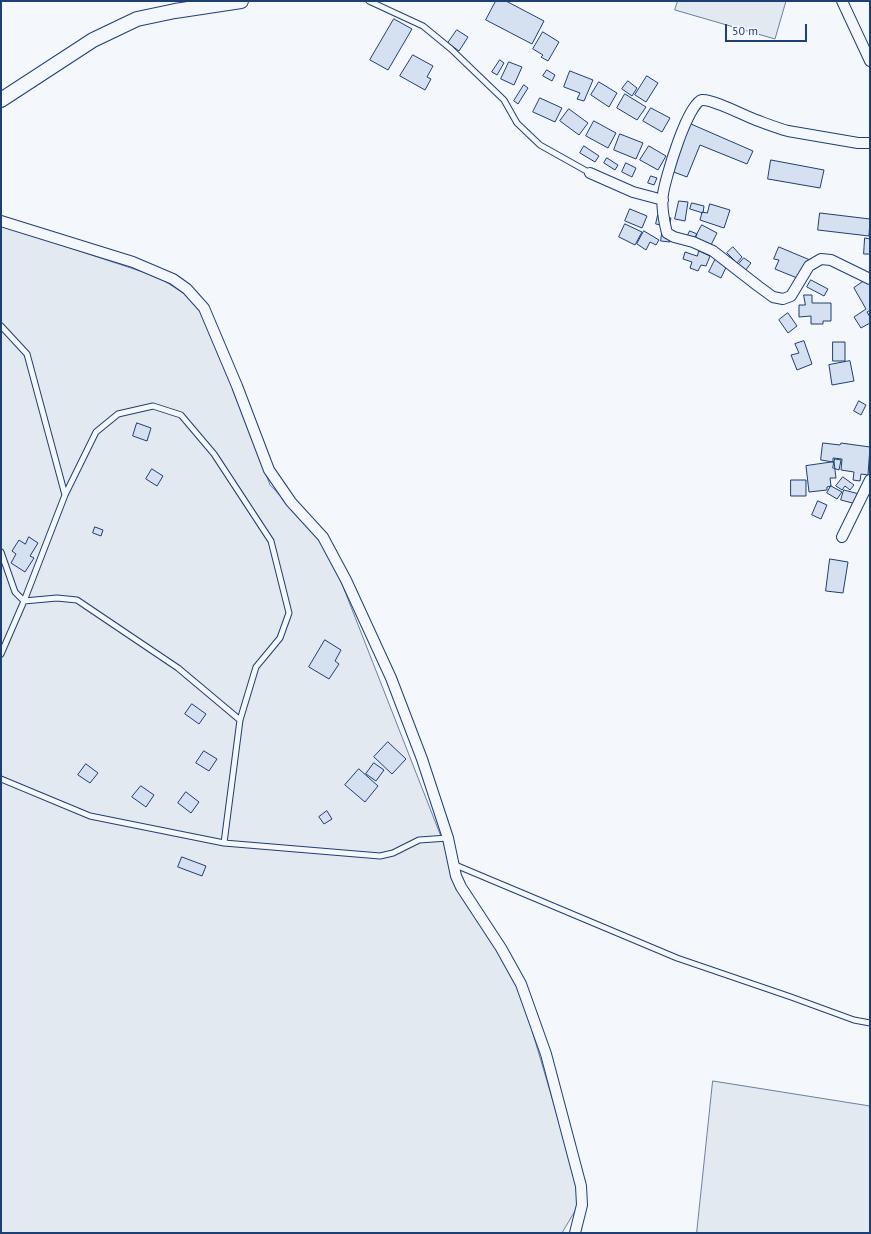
<!DOCTYPE html>
<style>
body{margin:0}
#map{position:relative;width:871px;height:1234px;overflow:hidden;background:#f4f7fb;font-family:"PT Sans",sans-serif}
canvas{display:block}
.frame{position:absolute;inset:0;border:2px solid #1d3f73;pointer-events:none}
.scale{position:absolute;left:725px;top:24px;width:82px;height:18px;box-sizing:border-box;border:2px solid #1d3f73;border-top:0;padding-left:5px;font-size:12px;line-height:14px;white-space:nowrap;color:#1d3f73;-webkit-text-stroke:3px #f4f7fb;paint-order:stroke}
</style>
<div id="map">
<canvas width="871" height="1234"></canvas>
<div class="frame"></div>
<div class="scale">50 m</div>
</div>
<script>
const ctx = document.querySelector('canvas').getContext('2d');
ctx.lineJoin = 'round';
function fill(path, color) {
  ctx.fillStyle = color;
  ctx.fill(path, 'evenodd');
}
function trace(path, color, width, dash) {
  ctx.strokeStyle = color;
  ctx.lineWidth = width;
  ctx.lineCap = dash ? 'butt' : 'round';
  ctx.setLineDash(dash || []);
  ctx.stroke(path);
}
const green = new Path2D(`
 M 678,1 L 786,1 L 775,39 L 675,10 Z
 M 1,225 L 158,277 L 201,304 L 270,485 L 326,543 L 451,862 L 512,963 L 582,1199 L 562,1233 L 1,1233 Z
 M 713,1081 L 870,1106 L 870,1233 L 697,1233 Z`);
fill(green, '#e3e9f0');
trace(green, '#687fa3', 1);
const building = new Path2D(`
 M 496,1 L 506,1 L 544,21 L 532,44 L 486,20 Z
 M 394,19 L 412,29 L 388,70 L 370,60 Z
 M 457,30 L 468,37 L 459,51 L 448,43 Z
 M 543,32 L 559,42 L 548,61 L 541,57 L 543,55 L 533,49 Z
 M 413,55 L 433,66 L 427,77 L 431,79 L 425,90 L 400,76 Z
 M 500,60 L 504,63 L 497,75 L 492,72 Z
 M 509,62 L 522,67 L 514,85 L 501,79 Z
 M 547,70 L 555,75 L 552,81 L 543,76 Z
 M 570,71 L 593,80 L 584,101 L 577,99 L 580,93 L 564,87 Z
 M 647,76 L 658,83 L 646,102 L 635,95 Z
 M 628,81 L 637,88 L 632,96 L 622,89 Z
 M 599,82 L 617,93 L 609,107 L 591,95 Z
 M 524,85 L 528,88 L 518,104 L 514,101 Z
 M 625,94 L 646,107 L 637,120 L 617,108 Z
 M 540,98 L 562,108 L 555,122 L 533,112 Z
 M 651,108 L 670,118 L 662,132 L 643,121 Z
 M 569,109 L 588,123 L 579,135 L 560,121 Z
 M 594,121 L 616,133 L 608,148 L 586,136 Z
 M 691,124 L 753,151 L 747,164 L 700,145 L 687,177 L 671,171 Z
 M 620,134 L 643,143 L 636,159 L 614,150 Z
 M 584,146 L 599,156 L 595,162 L 580,153 Z
 M 649,146 L 666,156 L 658,170 L 640,160 Z
 M 607,158 L 618,165 L 615,170 L 604,163 Z
 M 771,160 L 824,170 L 820,188 L 768,179 Z
 M 626,163 L 636,168 L 632,177 L 622,172 Z
 M 651,176 L 657,178 L 654,185 L 648,183 Z
 M 679,201 L 688,202 L 685,221 L 675,219 Z
 M 692,203 L 704,206 L 703,213 L 690,209 Z
 M 710,204 L 730,210 L 724,228 L 700,220 L 702,212 L 707,213 Z
 M 630,209 L 647,216 L 642,228 L 625,221 Z
 M 820,213 L 870,219 L 869,236 L 818,230 Z
 M 658,215 L 671,218 L 669,227 L 656,224 Z
 M 625,224 L 642,232 L 635,245 L 619,237 Z
 M 702,225 L 717,233 L 711,245 L 695,238 Z
 M 663,226 L 671,227 L 670,242 L 661,241 Z
 M 644,231 L 659,240 L 656,245 L 650,242 L 646,250 L 637,244 Z
 M 690,231 L 697,234 L 694,241 L 687,237 Z
 M 865,238 L 870,239 L 870,254 L 864,254 Z
 M 733,247 L 742,257 L 737,263 L 727,253 Z
 M 779,247 L 810,260 L 802,280 L 775,269 L 779,260 L 774,259 Z
 M 699,251 L 710,256 L 706,266 L 701,265 L 698,271 L 690,268 L 692,262 L 683,259 L 685,252 L 697,256 Z
 M 717,256 L 729,261 L 721,278 L 709,272 Z
 M 744,258 L 751,263 L 745,271 L 738,265 Z
 M 867,279 L 870,283 L 870,310 L 867,312 L 870,317 L 870,323 L 861,328 L 854,317 L 866,309 L 854,288 Z
 M 811,280 L 828,289 L 824,296 L 807,287 Z
 M 804,295 L 812,295 L 812,303 L 831,303 L 831,321 L 823,321 L 823,324 L 811,324 L 811,316 L 799,317 L 799,305 L 805,305 Z
 M 788,313 L 797,326 L 788,333 L 779,320 Z
 M 804,341 L 812,364 L 797,370 L 791,355 L 799,353 L 795,344 Z
 M 833,342 L 845,342 L 845,361 L 833,361 Z
 M 850,361 L 854,381 L 832,385 L 829,365 Z
 M 859,401 L 866,405 L 861,415 L 854,411 Z
 M 137,423 L 151,428 L 147,441 L 133,436 Z
 M 823,443 L 840,445 L 841,443 L 870,447 L 868,475 L 861,474 L 860,481 L 853,480 L 854,472 L 841,470 L 842,459 L 833,458 L 833,462 L 821,460 Z
 M 835,459 L 841,460 L 839,470 L 833,468 Z
 M 834,462 L 836,478 L 830,478 L 831,486 L 827,487 L 827,490 L 809,492 L 806,466 Z
 M 152,469 L 163,476 L 157,486 L 146,479 Z
 M 843,477 L 854,485 L 850,490 L 845,486 L 842,490 L 836,486 Z
 M 791,480 L 806,480 L 806,496 L 791,496 Z
 M 831,486 L 842,492 L 837,499 L 827,493 Z
 M 844,490 L 859,494 L 856,504 L 841,500 Z
 M 818,501 L 827,505 L 821,519 L 812,515 Z
 M 95,527 L 103,530 L 101,536 L 93,533 Z
 M 29,537 L 38,543 L 30,556 L 34,558 L 25,572 L 11,563 L 16,554 L 12,551 L 19,540 L 25,544 Z
 M 830,559 L 848,562 L 843,593 L 826,591 Z
 M 325,640 L 341,650 L 335,661 L 339,664 L 329,679 L 309,667 Z
 M 192,704 L 206,714 L 199,724 L 185,714 Z
 M 388,742 L 406,759 L 392,774 L 374,757 Z
 M 204,751 L 217,759 L 209,771 L 196,763 Z
 M 374,763 L 384,770 L 376,781 L 366,774 Z
 M 86,764 L 98,773 L 90,783 L 78,775 Z
 M 359,769 L 378,786 L 365,802 L 345,785 Z
 M 141,786 L 154,795 L 146,807 L 132,797 Z
 M 186,792 L 199,802 L 191,813 L 178,803 Z
 M 327,811 L 332,819 L 324,824 L 319,817 Z
 M 182,857 L 206,866 L 202,876 L 178,867 Z`);
fill(building, '#d5e0f0');
trace(building, '#1d3f73', 1);
const lane = new Path2D(`
 M 369,1 L 423,26 L 451,49 L 504,100 L 517,123 L 540,145 L 590,173
 M 1,326 L 27,354 L 65,495
 M 1,552 L 15,592 L 24,601 L 57,598 L 77,600 L 178,668 L 240,720
 M 1,654 L 24,601 L 65,495 L 96,432 L 118,414 L 153,406 L 181,415 L 214,454 L 271,541 L 289,613 L 280,638 L 256,667 L 240,720 L 224,843
 M 1,779 L 90,816 L 224,843 L 380,856 L 393,853 L 419,840 L 448,838
 M 453,864 L 677,958 L 791,997 L 854,1020 L 870,1023`);
const street = new Path2D(`
 M 842,1 L 870,61
 M 870,143 L 858,143 L 788,131 C 777,128 767,124 756,120 C 745,116 713,99 702,100 C 688,102 665,179 663,194 C 661,204 664,222 667,233 L 674,237 L 693,242 L 713,251 L 758,286 L 773,297 L 783,299 L 791,296 L 809,266 L 821,259 L 831,260 L 870,279
 M 590,173 L 633,192 L 663,200
 M 1,221 L 133,262 L 173,279 L 187,289 L 204,308 L 237,386 L 269,470 L 291,502 L 323,537 L 346,580 L 391,678 L 422,759 L 448,838 L 456,876 L 461,887 L 501,948 L 521,984 L 546,1054 L 581,1186 L 582,1205 L 575,1233
 M 842,537 L 870,480`);
const secondary = new Path2D(`
 M 1,100 L 93,40 L 137,19 L 175,11 L 241,1`);
trace(lane, '#1d3f73', 7);
trace(street, '#1d3f73', 12);
trace(secondary, '#1d3f73', 16);
trace(lane, '#f4f7fb', 5);
trace(street, '#f4f7fb', 10);
trace(secondary, '#f4f7fb', 14);
</script>
